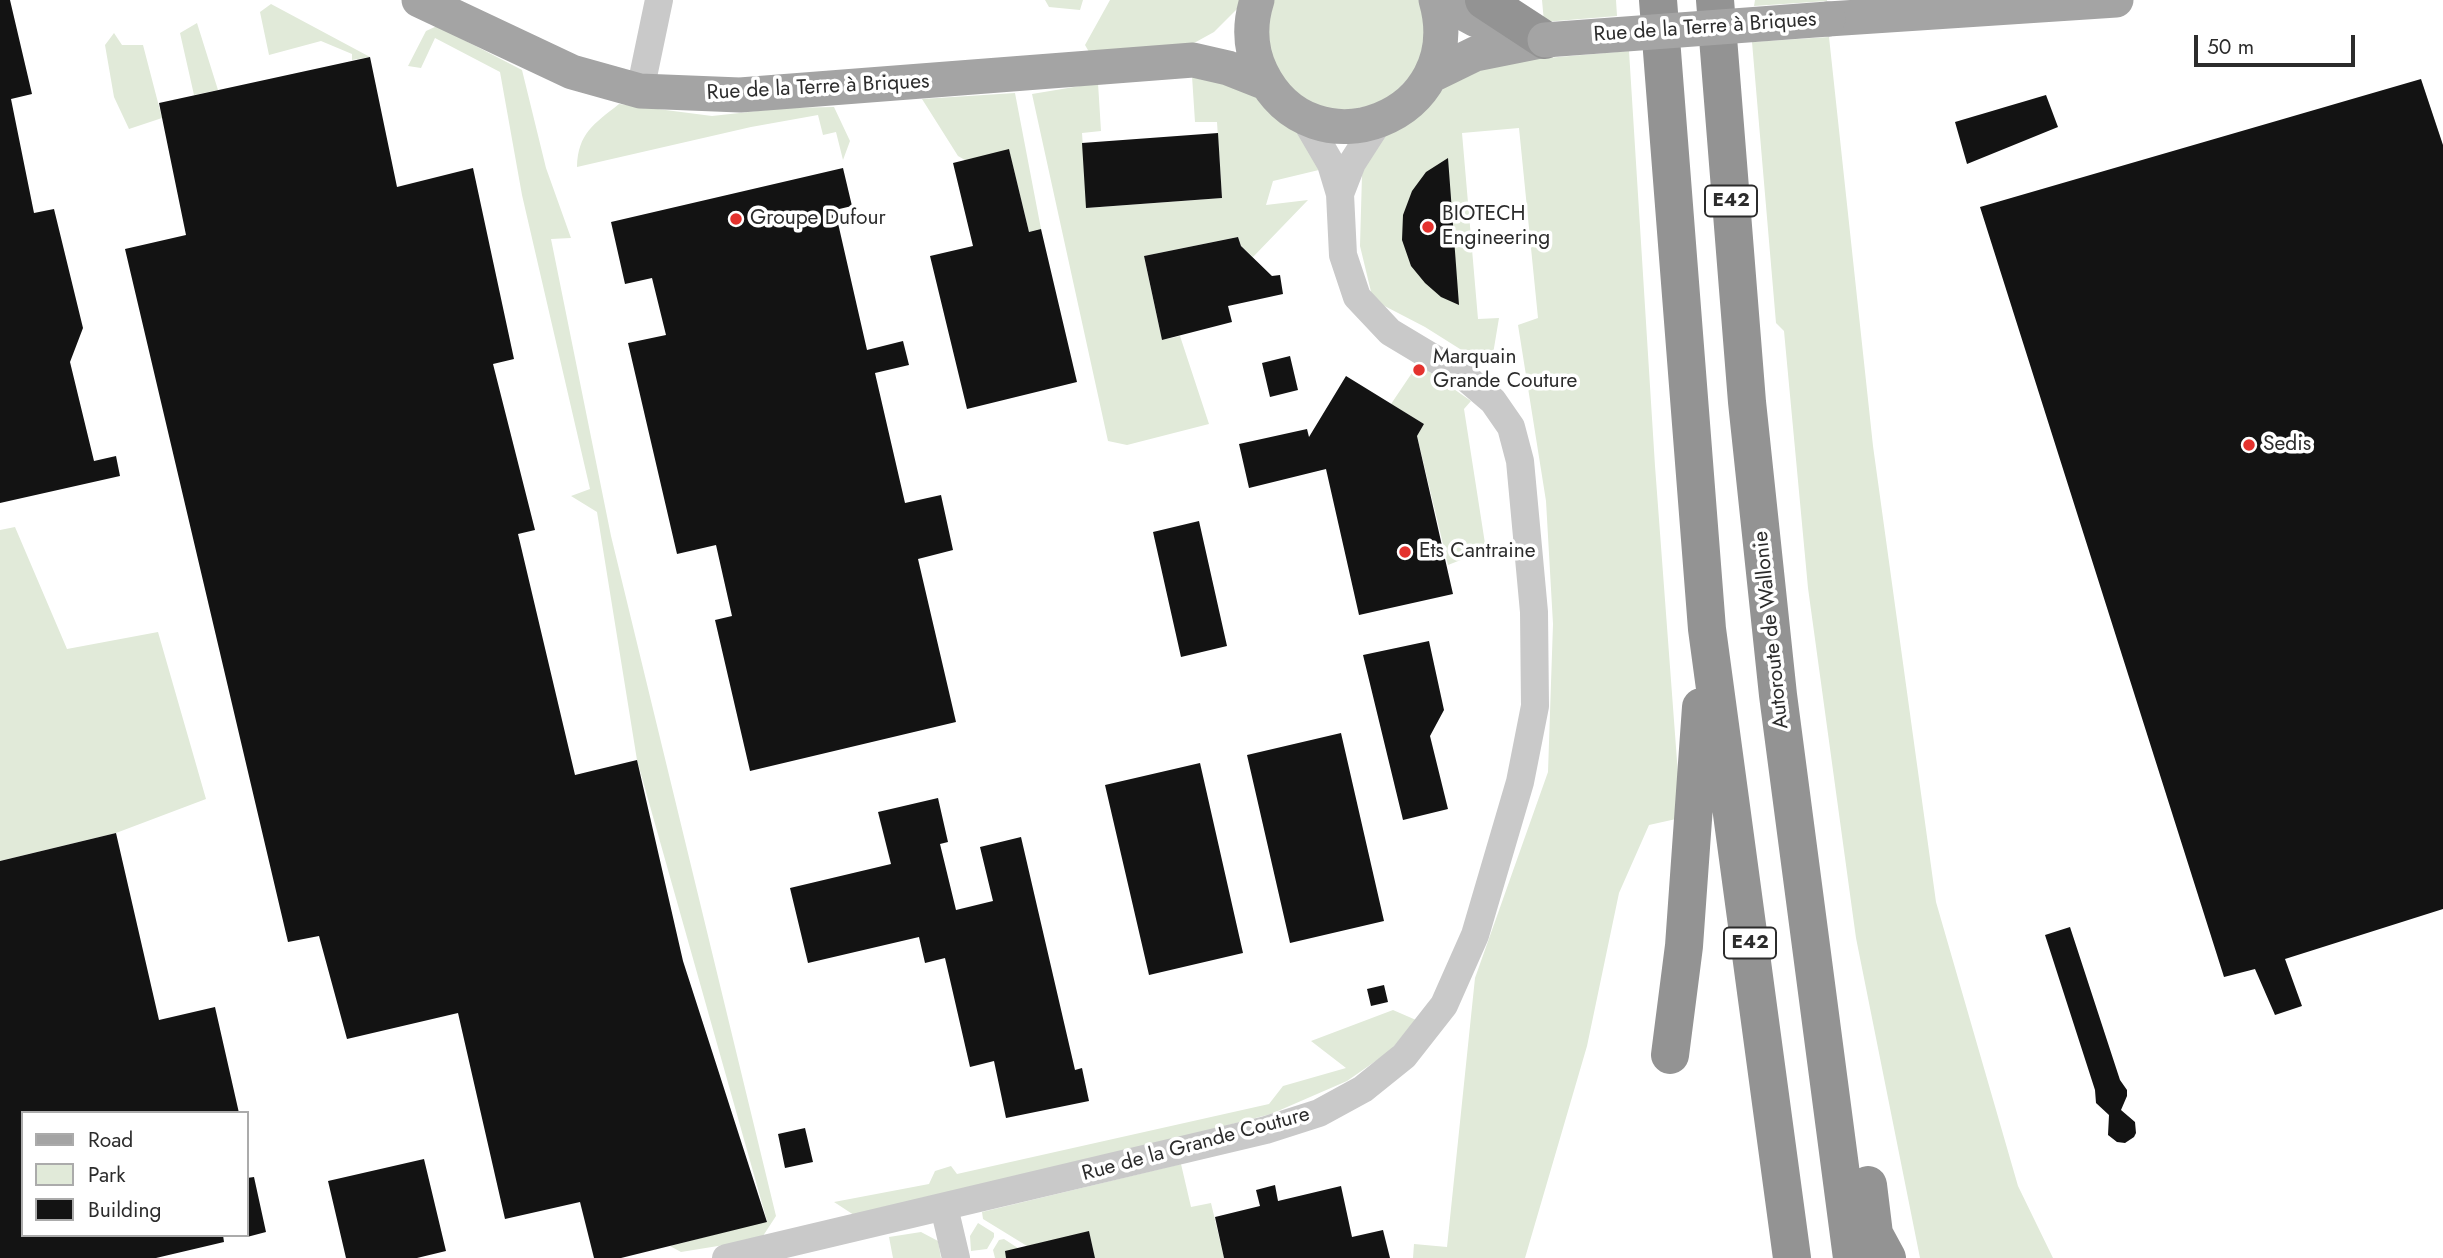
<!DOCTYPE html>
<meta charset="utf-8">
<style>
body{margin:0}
#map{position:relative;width:2443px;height:1258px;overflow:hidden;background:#fff;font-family:Jost,sans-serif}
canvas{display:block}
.legend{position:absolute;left:21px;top:1111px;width:228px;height:126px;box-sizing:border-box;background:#fff;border:2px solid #ababab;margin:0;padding:9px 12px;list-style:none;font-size:21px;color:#2c2c2c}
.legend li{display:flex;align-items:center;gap:14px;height:35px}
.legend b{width:35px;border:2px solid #ababab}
.scale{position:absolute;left:2194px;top:35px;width:161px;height:32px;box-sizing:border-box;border:4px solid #2c2c2c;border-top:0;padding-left:9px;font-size:21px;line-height:24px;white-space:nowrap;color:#2c2c2c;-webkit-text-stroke:5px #fff;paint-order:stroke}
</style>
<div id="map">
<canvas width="2443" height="1258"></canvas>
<ul class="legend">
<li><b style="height:9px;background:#a4a4a4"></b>Road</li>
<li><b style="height:19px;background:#e1ead9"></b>Park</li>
<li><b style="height:19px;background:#131313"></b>Building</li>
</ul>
<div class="scale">50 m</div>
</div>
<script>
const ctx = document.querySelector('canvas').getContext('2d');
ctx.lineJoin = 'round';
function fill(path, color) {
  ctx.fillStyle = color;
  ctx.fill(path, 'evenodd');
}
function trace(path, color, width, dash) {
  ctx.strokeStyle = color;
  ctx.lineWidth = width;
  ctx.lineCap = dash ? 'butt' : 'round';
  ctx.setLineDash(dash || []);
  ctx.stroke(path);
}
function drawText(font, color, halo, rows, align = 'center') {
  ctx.font = font + ' Jost,sans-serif';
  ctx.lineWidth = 7;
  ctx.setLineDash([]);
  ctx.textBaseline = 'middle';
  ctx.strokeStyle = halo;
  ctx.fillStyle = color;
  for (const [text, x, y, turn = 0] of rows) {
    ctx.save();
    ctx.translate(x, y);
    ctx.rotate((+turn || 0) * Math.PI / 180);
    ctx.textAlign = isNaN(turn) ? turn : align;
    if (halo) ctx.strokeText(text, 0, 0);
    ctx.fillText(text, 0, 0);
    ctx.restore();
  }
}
fill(new Path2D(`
 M 1045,0 L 1083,0 L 1080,10 L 1049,7 Z
 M 1110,0 L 1243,0 L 1237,9 L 1214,32 L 1185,48 L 1092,57 L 1085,45 Z
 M 1273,0 L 1422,0 L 1427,20 L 1419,67 L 1386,102 L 1340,112 L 1310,103 L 1285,83 L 1270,58 L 1266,15 Z
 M 1542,0 L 1616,0 L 1617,16 L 1544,22 Z
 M 1755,0 L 1827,0 L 1827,1 L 1754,6 Z
 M 271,4 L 370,57 L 352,60 L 352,54 L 321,41 L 269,55 L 260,12 Z
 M 197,23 L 218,90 L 194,95 L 180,33 Z
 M 437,26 L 522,70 L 546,168 L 571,238 L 551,239 L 611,536 L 776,1216 L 761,1239 L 681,1252 L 670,1246 L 767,1221 L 637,760 L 597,512 L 571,496 L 590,489 L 522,195 L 500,72 L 435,38 L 421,68 L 408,66 L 426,31 Z
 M 114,33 L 122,45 L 143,45 L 162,118 L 129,129 L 114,97 L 105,45 Z
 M 1829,37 L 1873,446 L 1936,902 L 2018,1186 L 2053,1258 L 1920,1258 L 1856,938 L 1808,588 L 1784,331 L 1776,323 L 1752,42 Z
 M 1629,51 L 1655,466 L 1680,801 L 1676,819 L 1649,825 L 1619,893 L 1587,1046 L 1525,1258 L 1413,1258 L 1414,1244 L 1447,1247 L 1475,978 L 1548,772 L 1553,624 L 1546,501 L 1518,325 L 1538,318 L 1519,128 L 1462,133 L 1478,319 L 1499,318 L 1493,354 L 1487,366 L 1425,327 L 1373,300 L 1360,246 L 1362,175 L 1366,153 L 1400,120 L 1441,91 L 1475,54 L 1547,58 Z
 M 1192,76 L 1266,83 L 1323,169 L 1273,181 L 1266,205 L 1308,200 L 1253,257 L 1241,246 L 1238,237 L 1144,256 L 1162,340 L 1180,336 L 1209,424 L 1127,445 L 1108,441 L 1032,94 L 1098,83 L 1101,131 L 1082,133 L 1087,208 L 1222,198 L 1217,122 L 1195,122 Z
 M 1015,93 L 1041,229 L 1029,232 L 1009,150 L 965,160 L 958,156 L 922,99 Z
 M 619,104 L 712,116 L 785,108 L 834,107 L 850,141 L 843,160 L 836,132 L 823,135 L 818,115 L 751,127 L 577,167 C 578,133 594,124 619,104 Z
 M 1418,364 L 1471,401 L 1464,409 L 1486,550 L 1448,565 L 1417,436 L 1424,424 L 1391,404 Z
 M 15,527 L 67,649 L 158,632 L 206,799 L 116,833 L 0,861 L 0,530 Z
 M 1393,1010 L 1416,1020 L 1390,1051 L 1347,1081 L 1271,1114 L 957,1195 L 857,1217 L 834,1202 L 929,1184 L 935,1171 L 951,1166 L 957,1174 L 1269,1104 L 1283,1086 L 1346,1068 L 1311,1041 Z
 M 1181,1164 L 1191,1207 L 1211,1203 L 1224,1258 L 1095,1258 L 1089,1232 L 1027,1246 L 983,1219 L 982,1212 Z
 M 978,1223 L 994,1233 L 994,1237 L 987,1249 L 971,1251 L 970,1236 Z
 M 921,1232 L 938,1241 L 941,1258 L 893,1258 L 889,1237 Z
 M 1004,1239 L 1024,1252 L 1020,1258 L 995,1258 L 993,1250 L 999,1240 Z`), '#e1ead9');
fill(new Path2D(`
 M 0,0 L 10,0 L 32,94 L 11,99 L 34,213 L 54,209 L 83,328 L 70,362 L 94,461 L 116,456 L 120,476 L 0,503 Z
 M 370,57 L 397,187 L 473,168 L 514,359 L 493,364 L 535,530 L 518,534 L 575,775 L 637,760 L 683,961 L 767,1222 L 621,1258 L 594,1258 L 580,1202 L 505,1219 L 458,1013 L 347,1039 L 319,936 L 288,942 L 125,249 L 186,235 L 159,103 Z
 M 2421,79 L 2443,145 L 2443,909 L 2285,959 L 2302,1006 L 2275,1015 L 2255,969 L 2224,977 L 1980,207 Z
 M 2046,95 L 2058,127 L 1967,164 L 1955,122 Z
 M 1218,133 L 1222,198 L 1086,208 L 1082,143 Z
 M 1009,149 L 1029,232 L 1041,229 L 1077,382 L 967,409 L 930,256 L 973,246 L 953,163 Z
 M 1448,158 L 1459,305 L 1441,297 L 1425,283 L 1411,266 L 1402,240 L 1403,215 L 1412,191 L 1426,172 Z
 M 843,168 L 852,206 L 835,210 L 867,350 L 903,341 L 909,365 L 875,373 L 905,503 L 941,495 L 953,550 L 918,559 L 956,722 L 750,771 L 715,620 L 732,616 L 716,545 L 677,554 L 628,343 L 666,335 L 652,278 L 625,284 L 611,222 Z
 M 1238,237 L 1241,246 L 1272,276 L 1280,275 L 1283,294 L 1228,306 L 1232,322 L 1162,340 L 1144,256 Z
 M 1290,356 L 1298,390 L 1270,397 L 1262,363 Z
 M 1346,376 L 1424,424 L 1417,436 L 1453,594 L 1359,615 L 1326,469 L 1249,488 L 1239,444 L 1307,429 L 1309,437 Z
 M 1199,521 L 1227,646 L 1181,657 L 1153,532 Z
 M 1429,641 L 1444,710 L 1430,736 L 1448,809 L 1403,820 L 1363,655 Z
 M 1341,733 L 1384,921 L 1290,943 L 1247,755 Z
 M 1200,763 L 1243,953 L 1149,975 L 1105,785 Z
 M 938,798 L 948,842 L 940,844 L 956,910 L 993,901 L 980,847 L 1021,837 L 1075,1070 L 1082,1068 L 1089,1101 L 1006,1118 L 994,1061 L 970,1067 L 945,958 L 925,963 L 919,937 L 808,963 L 790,888 L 891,864 L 878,812 Z
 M 116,833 L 159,1020 L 215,1007 L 239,1113 L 23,1113 L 23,1235 L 223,1235 L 224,1242 L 156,1258 L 0,1258 L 0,861 Z
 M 2070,927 L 2120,1080 L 2127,1090 L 2127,1096 L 2121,1110 L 2135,1122 L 2136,1133 L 2134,1137 L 2125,1143 L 2117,1142 L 2108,1135 L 2109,1115 L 2096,1103 L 2095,1090 L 2045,935 Z
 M 1384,985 L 1388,1002 L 1371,1006 L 1367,989 Z
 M 805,1128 L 813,1162 L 785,1168 L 778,1134 Z
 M 424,1159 L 446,1251 L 417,1258 L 346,1258 L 328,1181 Z
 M 254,1177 L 266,1232 L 247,1237 L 247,1178 Z
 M 1275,1185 L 1278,1201 L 1341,1186 L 1352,1237 L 1383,1230 L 1390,1258 L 1224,1258 L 1215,1217 L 1260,1206 L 1256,1190 Z
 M 1089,1231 L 1095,1258 L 1006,1258 L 1005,1251 Z`), '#131313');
trace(new Path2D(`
 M 640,91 L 659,0
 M 1340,194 L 1352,163 L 1379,121
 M 944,1207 L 956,1258
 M 726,1258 L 1266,1130 L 1319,1113 L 1363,1089 L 1404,1056 L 1444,1005 L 1475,935 L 1520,782 L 1535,706 L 1534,612 L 1520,461 L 1511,427 L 1493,401 L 1465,377 L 1390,332 L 1357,297 L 1343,255 L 1340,194 L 1331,164 L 1303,116`), '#c9c9c9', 28);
trace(new Path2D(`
 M 419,0 L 572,72 L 640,91 L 740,95 L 1193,60 L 1228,68 L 1266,83
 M 1257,0 C 1249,25 1250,49 1261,72 C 1312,177 1470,118 1436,0
 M 1445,0 C 1474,23 1496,29 1532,37
 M 1828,19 L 2116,0
 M 1432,75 L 1475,54 L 1545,40`), '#a4a4a4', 35);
trace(new Path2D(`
 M 1484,0 L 1545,40
 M 1658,0 L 1707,629 L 1792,1258
 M 1715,0 L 1747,402 L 1778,695 L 1852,1258
 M 1670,1055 L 1684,946 L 1701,707
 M 1868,1185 L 1874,1234 L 1887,1258`), '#939393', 38);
trace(new Path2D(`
 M 1545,40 L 1828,19`), '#a4a4a4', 35);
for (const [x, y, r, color] of [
 [736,219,7,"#e4322e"],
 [1428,227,7,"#e4322e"],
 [1419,370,7,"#e4322e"],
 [2249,445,7,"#e4322e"],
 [1405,552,7,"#e4322e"]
]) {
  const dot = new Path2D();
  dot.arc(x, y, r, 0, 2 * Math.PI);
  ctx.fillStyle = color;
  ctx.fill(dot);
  trace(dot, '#fff', 2.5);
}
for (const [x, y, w] of [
 [1731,201,52],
 [1750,943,52]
]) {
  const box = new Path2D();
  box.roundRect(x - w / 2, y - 15.5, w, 31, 5);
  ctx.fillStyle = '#fff';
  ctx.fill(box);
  trace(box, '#2c2c2c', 2);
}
drawText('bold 19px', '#2c2c2c', null, [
 ["E42",1731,201],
 ["E42",1750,943]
]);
drawText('21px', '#2c2c2c', '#fff', [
 ["Rue de la Terre à Briques",1705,28,-4],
 ["Rue de la Terre à Briques",818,88,-3],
 ["Autoroute de Wallonie",1772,630,-96],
 ["Rue de la Grande Couture",1196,1145,-15]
]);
drawText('21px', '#2c2c2c', '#fff', [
 ["BIOTECH",1442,215],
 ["Engineering",1442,239],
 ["Groupe Dufour",750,219],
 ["Marquain",1433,358],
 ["Grande Couture",1433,382],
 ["Sedis",2263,445],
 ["Ets Cantraine",1419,552]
], 'left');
</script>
